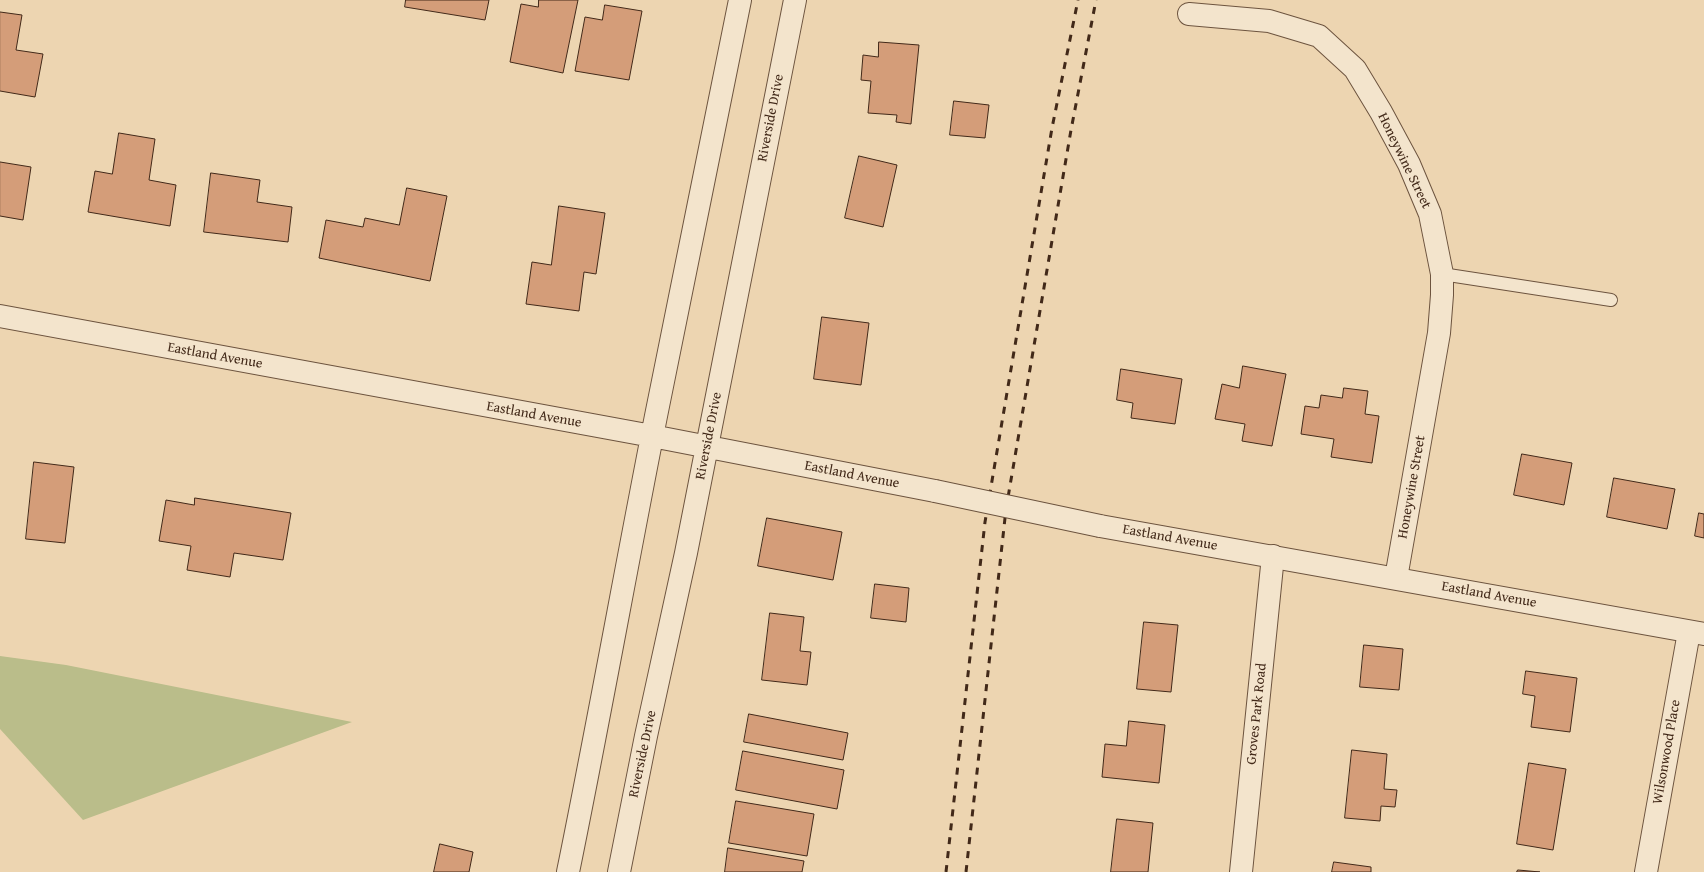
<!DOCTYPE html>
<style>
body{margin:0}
canvas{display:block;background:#edd5b1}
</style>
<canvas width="1704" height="872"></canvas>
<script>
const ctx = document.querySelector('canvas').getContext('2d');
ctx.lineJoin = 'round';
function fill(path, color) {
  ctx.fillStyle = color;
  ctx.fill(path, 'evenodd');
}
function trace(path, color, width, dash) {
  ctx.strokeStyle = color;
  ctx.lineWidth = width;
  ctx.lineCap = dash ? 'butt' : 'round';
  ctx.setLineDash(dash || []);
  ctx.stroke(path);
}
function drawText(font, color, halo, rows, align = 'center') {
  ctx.font = font + ' "Gentium Book Plus",serif';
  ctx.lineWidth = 3.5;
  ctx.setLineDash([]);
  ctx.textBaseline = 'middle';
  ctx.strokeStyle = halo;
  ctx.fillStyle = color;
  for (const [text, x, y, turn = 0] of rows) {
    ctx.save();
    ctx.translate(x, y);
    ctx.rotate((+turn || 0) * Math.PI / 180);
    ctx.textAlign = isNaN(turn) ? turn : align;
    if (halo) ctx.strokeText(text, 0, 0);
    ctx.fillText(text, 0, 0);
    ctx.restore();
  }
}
fill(new Path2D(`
 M 0,656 L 66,665 L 352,722 L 83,820 L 0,729 Z`), '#babd8a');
const building = new Path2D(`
 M 406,0 L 489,0 L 485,20 L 405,7 Z
 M 539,0 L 578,0 L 563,73 L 510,62 L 521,4 L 538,7 Z
 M 605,5 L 642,11 L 629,80 L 575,71 L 585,17 L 602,20 Z
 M 0,12 L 22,15 L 16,50 L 43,54 L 35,97 L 0,91 Z
 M 879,42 L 919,45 L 911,124 L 896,122 L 897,115 L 868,113 L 871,81 L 861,80 L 863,55 L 878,57 Z
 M 954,101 L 989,105 L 985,138 L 950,135 Z
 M 119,133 L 155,139 L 149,180 L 176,185 L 170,226 L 88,212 L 95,171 L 112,174 Z
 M 859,156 L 897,165 L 883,227 L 845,218 Z
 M 0,162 L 31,167 L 23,220 L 0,216 Z
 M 211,173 L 260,180 L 257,202 L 292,207 L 288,242 L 204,232 Z
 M 407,188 L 447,196 L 430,281 L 319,258 L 326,220 L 363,227 L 365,218 L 399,225 Z
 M 559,206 L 605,213 L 596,274 L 584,272 L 579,311 L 526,304 L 532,262 L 551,265 Z
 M 822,317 L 869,323 L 861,385 L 814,379 Z
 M 1243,366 L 1286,374 L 1272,446 L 1242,441 L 1245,424 L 1215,419 L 1222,384 L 1239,388 Z
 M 1121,369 L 1182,379 L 1175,424 L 1131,418 L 1133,403 L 1117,400 Z
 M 1344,388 L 1368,391 L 1365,414 L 1379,416 L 1372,463 L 1331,457 L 1334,439 L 1301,434 L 1305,406 L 1319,408 L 1321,395 L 1342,398 Z
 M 1522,454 L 1572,463 L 1564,505 L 1514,495 Z
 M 34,462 L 74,467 L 65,543 L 26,539 Z
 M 1614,478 L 1675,489 L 1667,529 L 1607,517 Z
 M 195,498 L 291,513 L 283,560 L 234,553 L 230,577 L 187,570 L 191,546 L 159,541 L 166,500 L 194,505 Z
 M 1699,513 L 1704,514 L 1704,538 L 1695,536 Z
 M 767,518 L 842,532 L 833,580 L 758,566 Z
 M 875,584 L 909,588 L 906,622 L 871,618 Z
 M 770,613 L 804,617 L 800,651 L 811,652 L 807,685 L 762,680 Z
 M 1144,622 L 1178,625 L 1171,692 L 1137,689 Z
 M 1364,645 L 1403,649 L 1399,690 L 1360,687 Z
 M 1526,671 L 1577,678 L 1570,732 L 1531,727 L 1535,696 L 1523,694 Z
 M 749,714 L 848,733 L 843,760 L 744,742 Z
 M 1129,721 L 1165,725 L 1159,783 L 1102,777 L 1105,744 L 1126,746 Z
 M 1352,750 L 1387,754 L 1384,789 L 1397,790 L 1395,807 L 1381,806 L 1380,821 L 1345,818 Z
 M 743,751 L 844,770 L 837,809 L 736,790 Z
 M 1529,763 L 1566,769 L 1553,850 L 1517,844 Z
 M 736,801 L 814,814 L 807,856 L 729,843 Z
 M 1117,819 L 1153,823 L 1148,872 L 1111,872 Z
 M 440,844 L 473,852 L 469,872 L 434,872 Z
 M 728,848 L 804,861 L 802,872 L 725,872 Z
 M 1334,862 L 1371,867 L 1371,872 L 1332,872 Z
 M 1518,870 L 1540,872 L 1517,872 Z`);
fill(building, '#d49d79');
trace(building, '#422919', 1);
const service = new Path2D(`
 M 1442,274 L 1611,300`);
const minor = new Path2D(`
 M 1189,14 L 1269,21 L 1319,36 L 1355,69 L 1381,112 L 1409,164 L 1430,214 L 1442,274 L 1442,295 L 1439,333 L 1396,578
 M 1241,872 L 1273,556
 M 1646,872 L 1689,632`);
const tertiary = new Path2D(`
 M 0,316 L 652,436 L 935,491
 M 1100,526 L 1704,634
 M 568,872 C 599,720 626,568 656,416 C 683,277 713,139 740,0
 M 619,872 L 646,736 L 686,553 L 795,0`);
trace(service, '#6d543f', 14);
trace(minor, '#6d543f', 24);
trace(tertiary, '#6d543f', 24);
trace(service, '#f3e4cc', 12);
trace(minor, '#f3e4cc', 22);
trace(tertiary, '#f3e4cc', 22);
trace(new Path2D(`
 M 946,872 L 985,522 L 1052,128 L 1078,0
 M 966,872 L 1006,509 L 1071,130 L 1096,0`), '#422919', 3, [7, 7]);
const tertiaryBridge = new Path2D(`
 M 935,491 L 1100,526`);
trace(tertiaryBridge, '#6d543f', 24, []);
trace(tertiaryBridge, '#f3e4cc', 22);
drawText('14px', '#422919', '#f3e4cc', [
 ["Riverside Drive",771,118,-79],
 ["Honeywine Street",1404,161,64],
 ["Eastland Avenue",215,356,10],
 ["Eastland Avenue",534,415,10],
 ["Riverside Drive",709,436,-79],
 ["Eastland Avenue",852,475,11],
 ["Honeywine Street",1412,487,-80],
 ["Eastland Avenue",1170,538,10],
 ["Eastland Avenue",1489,595,10],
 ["Groves Park Road",1257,714,-84],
 ["Wilsonwood Place",1667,752,-80],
 ["Riverside Drive",643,754,-78]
]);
</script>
